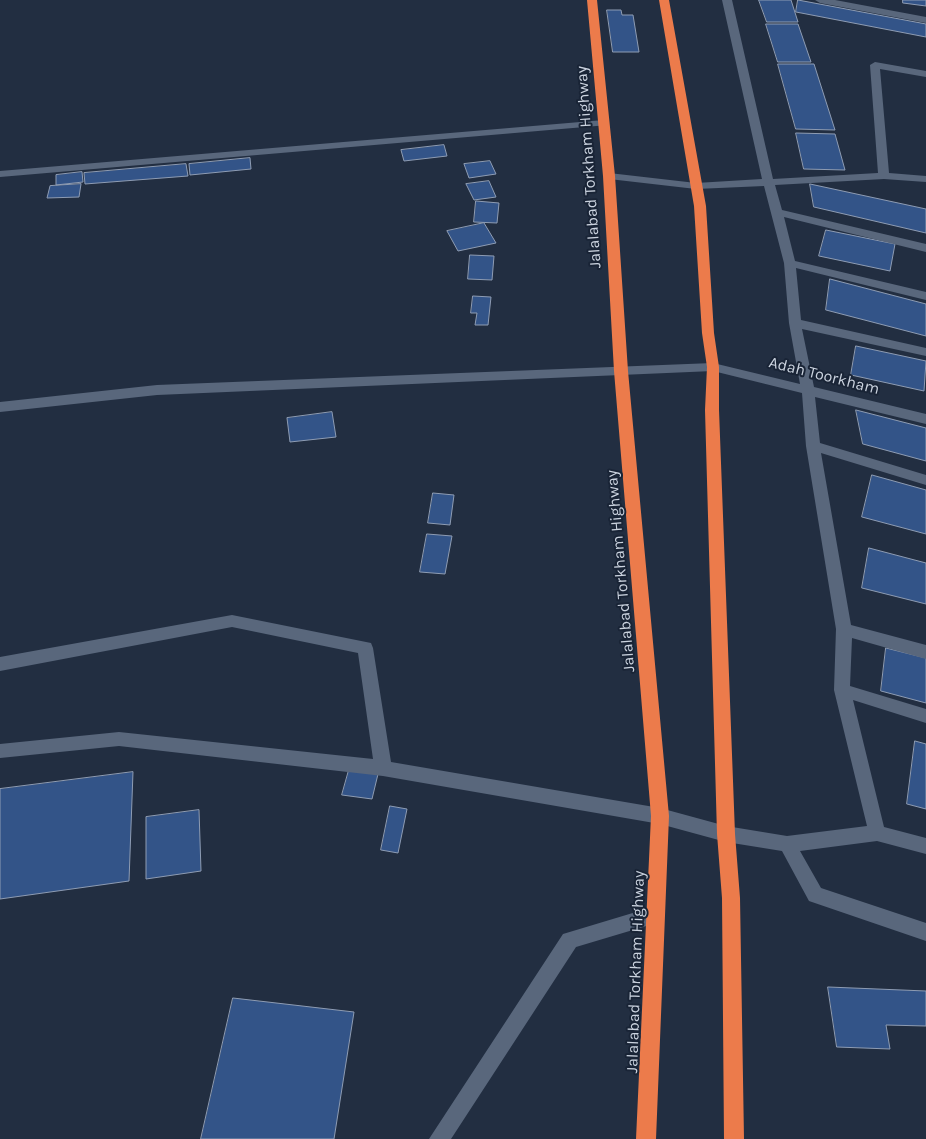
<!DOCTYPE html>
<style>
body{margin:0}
canvas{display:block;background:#222e41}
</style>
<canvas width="926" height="1139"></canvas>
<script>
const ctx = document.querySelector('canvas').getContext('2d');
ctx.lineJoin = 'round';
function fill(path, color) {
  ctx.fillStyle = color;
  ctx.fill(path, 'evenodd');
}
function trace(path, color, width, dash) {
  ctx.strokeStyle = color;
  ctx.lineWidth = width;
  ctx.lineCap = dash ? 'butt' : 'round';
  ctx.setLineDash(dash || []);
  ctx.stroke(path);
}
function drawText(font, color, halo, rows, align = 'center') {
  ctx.font = font + ' Karla,sans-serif';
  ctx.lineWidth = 4;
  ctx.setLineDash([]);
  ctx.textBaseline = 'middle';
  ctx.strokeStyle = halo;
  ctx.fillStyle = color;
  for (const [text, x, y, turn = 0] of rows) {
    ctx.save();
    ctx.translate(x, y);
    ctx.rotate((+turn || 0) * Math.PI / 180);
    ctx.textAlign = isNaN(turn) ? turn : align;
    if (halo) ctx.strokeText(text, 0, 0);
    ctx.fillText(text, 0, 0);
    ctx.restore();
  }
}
const building = new Path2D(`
 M 759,0 L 791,0 L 798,22 L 767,22 Z
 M 798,0 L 926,24 L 926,37 L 796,12 Z
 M 903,0 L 926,0 L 926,6 L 903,3 Z
 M 607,10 L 621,10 L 622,15 L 633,15 L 639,52 L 613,52 Z
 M 766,24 L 798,24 L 811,62 L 778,62 Z
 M 778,64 L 814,64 L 835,130 L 796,129 Z
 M 796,133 L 835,134 L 845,170 L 804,169 Z
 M 444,145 L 447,156 L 404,161 L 401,150 Z
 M 250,158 L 251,169 L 190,175 L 189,164 Z
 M 490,161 L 496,174 L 469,178 L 464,164 Z
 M 186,164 L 188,176 L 85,184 L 84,173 Z
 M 82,172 L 83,182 L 56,185 L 56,175 Z
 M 489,181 L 496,197 L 474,200 L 466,184 Z
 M 81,184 L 79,197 L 47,198 L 50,186 Z
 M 810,184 L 926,209 L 926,233 L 814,207 Z
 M 476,201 L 499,203 L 497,223 L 474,222 Z
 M 484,223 L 496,243 L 458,251 L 447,231 Z
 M 826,230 L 895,244 L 890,271 L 819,256 Z
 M 470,255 L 494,256 L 492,280 L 468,279 Z
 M 830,279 L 926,304 L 926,336 L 826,310 Z
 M 473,296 L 491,297 L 488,325 L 475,325 L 477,313 L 471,313 Z
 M 856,346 L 926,361 L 924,391 L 851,375 Z
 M 856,410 L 926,428 L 926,461 L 863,444 Z
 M 332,412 L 336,437 L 290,442 L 287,418 Z
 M 872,475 L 926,490 L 926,534 L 862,517 Z
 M 433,493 L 454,495 L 450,525 L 428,523 Z
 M 427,534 L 452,536 L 445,574 L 420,572 Z
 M 869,548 L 926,563 L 926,604 L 862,588 Z
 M 886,648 L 926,658 L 926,703 L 881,691 Z
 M 915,741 L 926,744 L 926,809 L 907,804 Z
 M 349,770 L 378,774 L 372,799 L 342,795 Z
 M 133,772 L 129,881 L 0,899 L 0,789 Z
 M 390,806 L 407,809 L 398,853 L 381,850 Z
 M 199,810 L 201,871 L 146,879 L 146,817 Z
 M 828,987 L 926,991 L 926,1026 L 886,1025 L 890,1049 L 837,1047 Z
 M 233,998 L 354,1012 L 334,1139 L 201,1139 Z`);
fill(building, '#335488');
trace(building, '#8e9cb3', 1);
fill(new Path2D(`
 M 722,0 L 732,0 L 773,179 L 878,173 L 870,65 L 875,62 L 926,71 L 926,77 L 880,69 L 889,173 L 926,176 L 926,182 L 884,179 L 775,185 L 782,210 L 926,244 L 926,252 L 784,217 L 795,261 L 926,292 L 926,300 L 796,268 L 801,320 L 926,348 L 926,356 L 802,329 L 814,387 L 926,414 L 926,424 L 815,397 L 820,443 L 926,475 L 926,485 L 821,453 L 851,625 L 926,645 L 926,659 L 852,638 L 850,686 L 926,709 L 926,723 L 853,700 L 884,827 L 926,838 L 926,854 L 877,841 L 800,851 L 821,888 L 926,923 L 926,941 L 809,901 L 782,851 L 726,842 L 660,824 L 383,776 L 119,746 L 0,758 L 0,744 L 119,732 L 373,759 L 358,653 L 232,627 L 0,671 L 0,657 L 232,615 L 371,643 L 373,648 L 391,762 L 660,808 L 726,826 L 787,836 L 867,826 L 834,690 L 836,629 L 806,446 L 802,393 L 713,371 L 157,395 L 0,412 L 0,402 L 157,385 L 713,363 L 800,384 L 789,323 L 784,263 L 764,186 L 696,189 L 609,179 L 603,176 L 609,173 L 696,183 L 762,179 Z
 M 815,0 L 835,0 L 926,17 L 926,23 L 820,3 Z
 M 604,120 L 609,123 L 608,125 L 0,177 L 0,171 Z
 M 656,906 L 663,909 L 665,915 L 663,921 L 576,947 L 451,1139 L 429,1139 L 563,934 Z`), '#59677c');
fill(new Path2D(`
 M 587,0 L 597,0 L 615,176 L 628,371 L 669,816 L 656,1139 L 636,1139 L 651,816 L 614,371 L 603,176 Z
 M 659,0 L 669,0 L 706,206 L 714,333 L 719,367 L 719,410 L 735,834 L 740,898 L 744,1139 L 724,1139 L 722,898 L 717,834 L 705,410 L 707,367 L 702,333 L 694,206 Z`), '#ec7b4b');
drawText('16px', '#cbd3df', '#192436', [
 ["Jalalabad Torkham Highway",589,167,-94],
 ["Adah Toorkham",824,376,14],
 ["Jalalabad Torkham Highway",621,571,-95],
 ["Jalalabad Torkham Highway",636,972,-88]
]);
</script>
